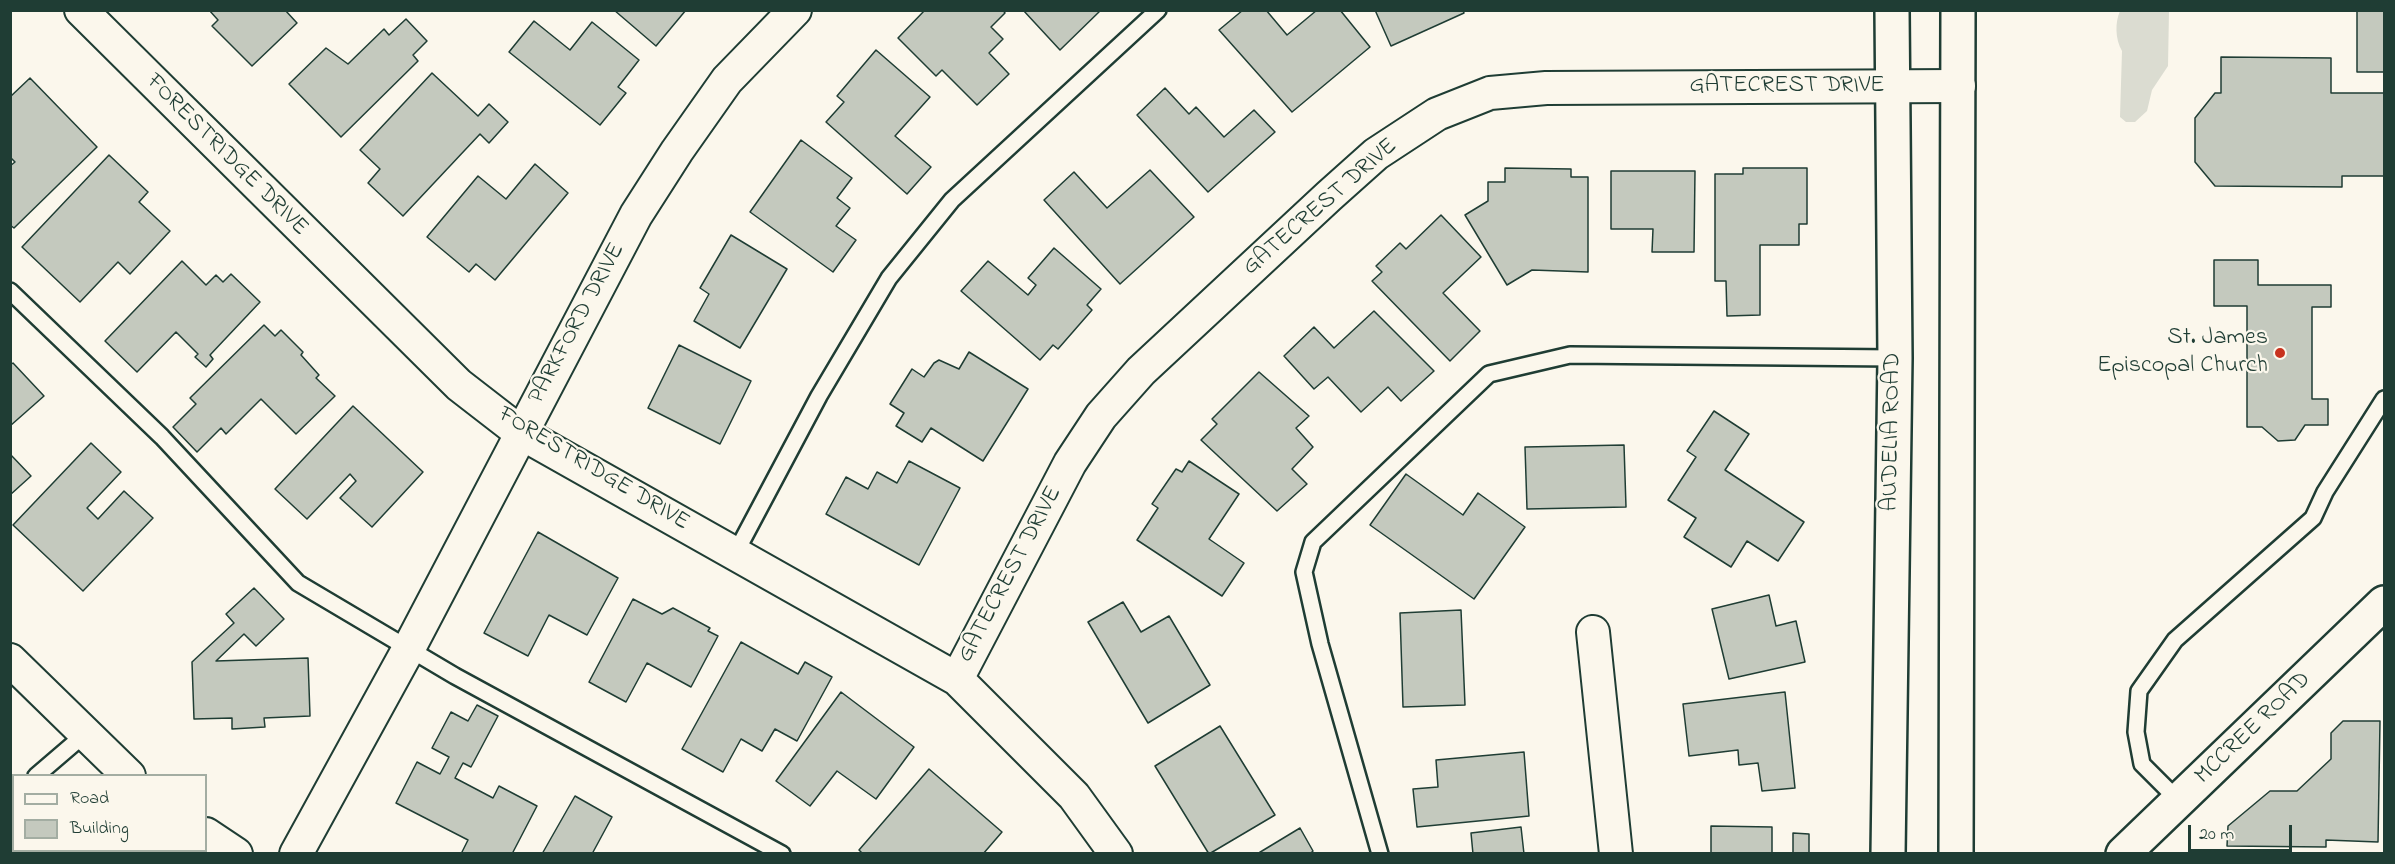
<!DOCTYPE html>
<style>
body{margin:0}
#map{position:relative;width:2395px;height:864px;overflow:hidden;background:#fbf7ec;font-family:"Indie Flower",sans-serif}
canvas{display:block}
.frame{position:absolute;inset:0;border:12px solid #1f3d34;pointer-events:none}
.legend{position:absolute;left:12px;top:774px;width:195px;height:78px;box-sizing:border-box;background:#fbf7ec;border:2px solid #a3ada2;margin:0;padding:8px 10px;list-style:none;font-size:18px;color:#1f3d34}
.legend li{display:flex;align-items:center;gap:12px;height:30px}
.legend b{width:30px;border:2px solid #a3ada2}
.scale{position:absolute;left:2188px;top:825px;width:104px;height:27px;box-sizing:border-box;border:3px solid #1f3d34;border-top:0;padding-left:8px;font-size:18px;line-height:21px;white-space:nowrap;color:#1f3d34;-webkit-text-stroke:4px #fbf7ec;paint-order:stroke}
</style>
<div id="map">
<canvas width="2395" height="864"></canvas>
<div class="frame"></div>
<ul class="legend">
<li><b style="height:8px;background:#fbf7ec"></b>Road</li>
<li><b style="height:16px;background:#c4c9be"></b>Building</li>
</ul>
<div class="scale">20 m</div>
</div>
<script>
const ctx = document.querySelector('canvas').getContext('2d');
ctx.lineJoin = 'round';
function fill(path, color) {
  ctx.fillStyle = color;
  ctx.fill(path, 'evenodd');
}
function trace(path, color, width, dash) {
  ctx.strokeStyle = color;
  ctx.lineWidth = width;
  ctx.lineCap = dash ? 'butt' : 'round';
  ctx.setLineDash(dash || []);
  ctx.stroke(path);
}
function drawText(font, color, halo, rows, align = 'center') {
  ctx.font = font + ' "Indie Flower",sans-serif';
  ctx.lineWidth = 4.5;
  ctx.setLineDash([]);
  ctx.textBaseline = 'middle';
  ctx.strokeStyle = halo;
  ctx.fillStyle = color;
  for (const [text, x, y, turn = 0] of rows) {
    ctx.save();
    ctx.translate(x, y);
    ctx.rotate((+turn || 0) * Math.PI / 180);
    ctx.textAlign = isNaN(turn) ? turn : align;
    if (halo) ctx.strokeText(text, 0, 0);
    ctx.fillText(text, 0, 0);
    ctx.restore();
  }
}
fill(new Path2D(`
 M 2120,11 L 2169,11 L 2168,66 L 2152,90 L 2147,111 L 2135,122 L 2126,122 L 2120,117 L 2122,51 C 2115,39 2115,22 2120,11 Z`), '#dbdcd1');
const building = new Path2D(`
 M 209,10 L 285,10 L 297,23 L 252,66 L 212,26 L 218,20 Z
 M 614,10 L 686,10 L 656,46 Z
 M 925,10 L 1003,10 L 1005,13 L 991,27 L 1003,39 L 989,53 L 1009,74 L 977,105 L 942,70 L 936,76 L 898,38 Z
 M 1023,10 L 1101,10 L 1060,50 Z
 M 1243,10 L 1266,10 L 1287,35 L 1317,10 L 1340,10 L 1370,47 L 1292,112 L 1219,30 Z
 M 1375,10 L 1463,10 L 1464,13 L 1391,46 Z
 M 2357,10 L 2384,10 L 2384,72 L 2357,72 Z
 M 406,19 L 427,41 L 413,55 L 418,61 L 341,137 L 289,84 L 326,48 L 348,64 L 384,29 L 389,35 Z
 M 534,21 L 570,50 L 592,22 L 639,60 L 618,87 L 626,93 L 600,125 L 509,52 Z
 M 876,50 L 930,97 L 895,136 L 931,167 L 907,194 L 826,122 L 844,102 L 837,96 Z
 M 2221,57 L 2331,58 L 2331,93 L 2384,93 L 2384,176 L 2342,176 L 2342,187 L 2215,186 L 2195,162 L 2195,118 L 2215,93 L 2221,93 Z
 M 432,73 L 478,116 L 489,104 L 508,122 L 489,143 L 480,134 L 403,216 L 368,183 L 380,169 L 360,150 Z
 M 30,78 L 97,147 L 14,228 L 10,225 L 10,166 L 15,162 L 10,157 L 10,97 Z
 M 1165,88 L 1189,114 L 1196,107 L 1224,137 L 1254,110 L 1275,132 L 1208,192 L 1137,115 Z
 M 801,140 L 852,178 L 837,198 L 850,208 L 836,226 L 856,240 L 833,272 L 750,212 Z
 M 109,155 L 148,192 L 139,202 L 170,231 L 130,274 L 118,262 L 80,302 L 22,247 Z
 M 535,164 L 568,193 L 495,280 L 476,264 L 469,272 L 427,237 L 478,176 L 506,199 Z
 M 1505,168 L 1571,169 L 1571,177 L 1588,177 L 1588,272 L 1532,270 L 1507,285 L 1465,215 L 1488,201 L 1488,182 L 1505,182 Z
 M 1743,168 L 1807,168 L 1807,224 L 1799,224 L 1799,245 L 1760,245 L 1760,315 L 1727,316 L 1726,281 L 1715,281 L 1715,174 L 1743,174 Z
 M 1150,170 L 1194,217 L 1120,284 L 1044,200 L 1074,172 L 1107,208 Z
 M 1611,171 L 1695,171 L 1694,252 L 1652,252 L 1653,229 L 1611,229 Z
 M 1441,215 L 1481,257 L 1443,293 L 1480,331 L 1450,361 L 1372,281 L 1382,272 L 1376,266 L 1400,243 L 1406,249 Z
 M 731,235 L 787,269 L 740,348 L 694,321 L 709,294 L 700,288 Z
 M 1054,248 L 1101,289 L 1087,305 L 1092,310 L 1058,349 L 1053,345 L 1040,360 L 961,291 L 988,261 L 1028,295 L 1036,285 L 1028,278 Z
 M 2214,260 L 2258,260 L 2258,285 L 2331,285 L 2331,307 L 2312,307 L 2312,399 L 2328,399 L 2328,425 L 2305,425 L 2295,440 L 2278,441 L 2262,427 L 2247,427 L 2247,306 L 2214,306 Z
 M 182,261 L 206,285 L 216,275 L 223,282 L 231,274 L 260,302 L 210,355 L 213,359 L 206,367 L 195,357 L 198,354 L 176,332 L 137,372 L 105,341 Z
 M 1374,311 L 1434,371 L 1401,401 L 1388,387 L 1361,412 L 1328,377 L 1314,389 L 1284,356 L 1314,327 L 1334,348 Z
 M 264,325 L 275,336 L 281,330 L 303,352 L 301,355 L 319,375 L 316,378 L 335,396 L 296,434 L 261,399 L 226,434 L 221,428 L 197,452 L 173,427 L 196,404 L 190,398 Z
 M 679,345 L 751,381 L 720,444 L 648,408 Z
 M 969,352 L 1028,389 L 983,461 L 931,428 L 922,442 L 896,426 L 904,413 L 890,404 L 912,369 L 924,377 L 934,363 L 939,360 L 959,369 Z
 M 13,363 L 44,396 L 10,426 L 10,365 Z
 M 1259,372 L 1309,416 L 1296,428 L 1313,447 L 1292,469 L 1307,484 L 1277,511 L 1201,440 L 1217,424 L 1212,419 Z
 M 353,406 L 423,472 L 372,527 L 340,498 L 356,481 L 350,474 L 307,519 L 275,489 Z
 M 1714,411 L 1749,434 L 1725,470 L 1804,522 L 1778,561 L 1747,541 L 1731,567 L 1684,537 L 1696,518 L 1668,500 L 1696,457 L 1687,451 Z
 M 91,443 L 121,472 L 87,508 L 98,519 L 124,491 L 153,518 L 83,591 L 13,525 Z
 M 1624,445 L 1626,507 L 1527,509 L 1525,447 Z
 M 10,454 L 31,476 L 10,495 Z
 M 909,461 L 960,488 L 919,565 L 826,514 L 846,477 L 868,489 L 877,472 L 897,483 Z
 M 1189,461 L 1239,494 L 1209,539 L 1244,563 L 1222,596 L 1137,540 L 1158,508 L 1152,504 L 1176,469 L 1182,472 Z
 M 1406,474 L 1463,515 L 1478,493 L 1525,527 L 1474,599 L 1370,525 Z
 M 538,532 L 618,578 L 587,635 L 549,615 L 528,656 L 484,633 Z
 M 254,588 L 284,619 L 256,646 L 244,634 L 216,661 L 308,658 L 310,716 L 264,718 L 265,727 L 232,729 L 232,718 L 194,719 L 192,662 L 234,623 L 226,614 Z
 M 1769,595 L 1776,626 L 1796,621 L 1805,662 L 1729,679 L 1712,609 Z
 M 633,599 L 662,614 L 673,608 L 710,628 L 708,631 L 718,636 L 691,687 L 647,663 L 626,702 L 589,682 Z
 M 1123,602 L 1141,632 L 1169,616 L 1210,685 L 1148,723 L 1088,622 Z
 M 1461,610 L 1465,705 L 1403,707 L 1400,613 Z
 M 741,642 L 798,674 L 805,662 L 832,677 L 797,741 L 775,729 L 762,751 L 741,739 L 723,772 L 682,749 Z
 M 841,692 L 914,747 L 876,799 L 837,771 L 810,806 L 776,781 Z
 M 1785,692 L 1795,788 L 1762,791 L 1758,763 L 1739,765 L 1738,750 L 1689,756 L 1683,704 Z
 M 477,705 L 498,716 L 471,767 L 463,763 L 455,778 L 493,798 L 499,786 L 537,806 L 512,854 L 461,854 L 468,840 L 396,803 L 417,762 L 440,774 L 449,757 L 432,748 L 451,712 L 468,721 Z
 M 2343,721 L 2380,721 L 2378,842 L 2326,840 L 2326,847 L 2227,846 L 2228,826 L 2270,791 L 2297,791 L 2331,759 L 2331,733 Z
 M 1220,726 L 1275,815 L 1209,854 L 1155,766 Z
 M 1524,752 L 1529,816 L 1417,827 L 1413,789 L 1438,787 L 1436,760 Z
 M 929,769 L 1002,832 L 983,854 L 863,854 L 859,850 Z
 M 575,796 L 612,817 L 592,854 L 542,854 Z
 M 1711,826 L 1772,827 L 1772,854 L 1711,854 Z
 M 1521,827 L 1524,854 L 1473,854 L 1471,833 Z
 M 1300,828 L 1313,851 L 1310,854 L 1257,854 Z
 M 1793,833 L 1809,834 L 1809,854 L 1793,854 Z
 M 40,850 L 111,850 L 115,854 L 37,854 Z`);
fill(building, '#c4c9be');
trace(building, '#1f3d34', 1.5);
const lane = new Path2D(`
 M 10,291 L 162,437 L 298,583 L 455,676 L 782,854
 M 735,554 L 819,396 L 889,278 L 952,200 L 1158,10
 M 36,776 L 85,734
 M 10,797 L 14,794
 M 2179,801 L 2142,764 L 2136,732 L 2139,691 L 2175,640 L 2313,518 L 2325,492 L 2384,399
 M 1380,854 L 1320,644 L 1304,572 L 1313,542 L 1489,374 L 1570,355 L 1895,358`);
const street = new Path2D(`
 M 81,10 L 459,385 L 521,433 L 957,679 L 1074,796 L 1116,854
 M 1593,632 L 1616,854
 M 10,660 L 129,776
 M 957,679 L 1070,463 L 1101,416 L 1141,371 L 1329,196 L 1376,154 L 1437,114 L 1490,93 L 1546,88 L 1959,86
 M 206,834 L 236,854
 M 296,854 L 408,650 L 636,215 L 677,151 L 727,80 L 795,10`);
const secondary = new Path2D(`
 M 1888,854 L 1895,358 L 1892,10
 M 1956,854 L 1958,10
 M 2123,854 L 2384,603`);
trace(lane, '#1f3d34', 20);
trace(street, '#1f3d34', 36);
trace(secondary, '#1f3d34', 38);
trace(lane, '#fbf7ec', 15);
trace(street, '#fbf7ec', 32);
trace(secondary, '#fbf7ec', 33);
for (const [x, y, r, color] of [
 [2280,353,6,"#c8321e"]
]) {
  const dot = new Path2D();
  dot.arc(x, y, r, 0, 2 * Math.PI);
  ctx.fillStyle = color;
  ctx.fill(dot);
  trace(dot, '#fbf7ec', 2);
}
drawText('24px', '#1f3d34', '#fbf7ec', [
 ["GATECREST DRIVE",1787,87],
 ["FORESTRIDGE DRIVE",226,156,45],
 ["GATECREST DRIVE",1321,208,-41],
 ["PARKFORD DRIVE",578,324,-62],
 ["AUDELIA ROAD",1893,432,-89],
 ["FORESTRIDGE DRIVE",593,470,31],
 ["GATECREST DRIVE",1011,575,-62],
 ["MCCREE ROAD",2254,729,-44]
]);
drawText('24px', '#1f3d34', '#fbf7ec', [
 ["St. James",2268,339],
 ["Episcopal Church",2268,367]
], 'right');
</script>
